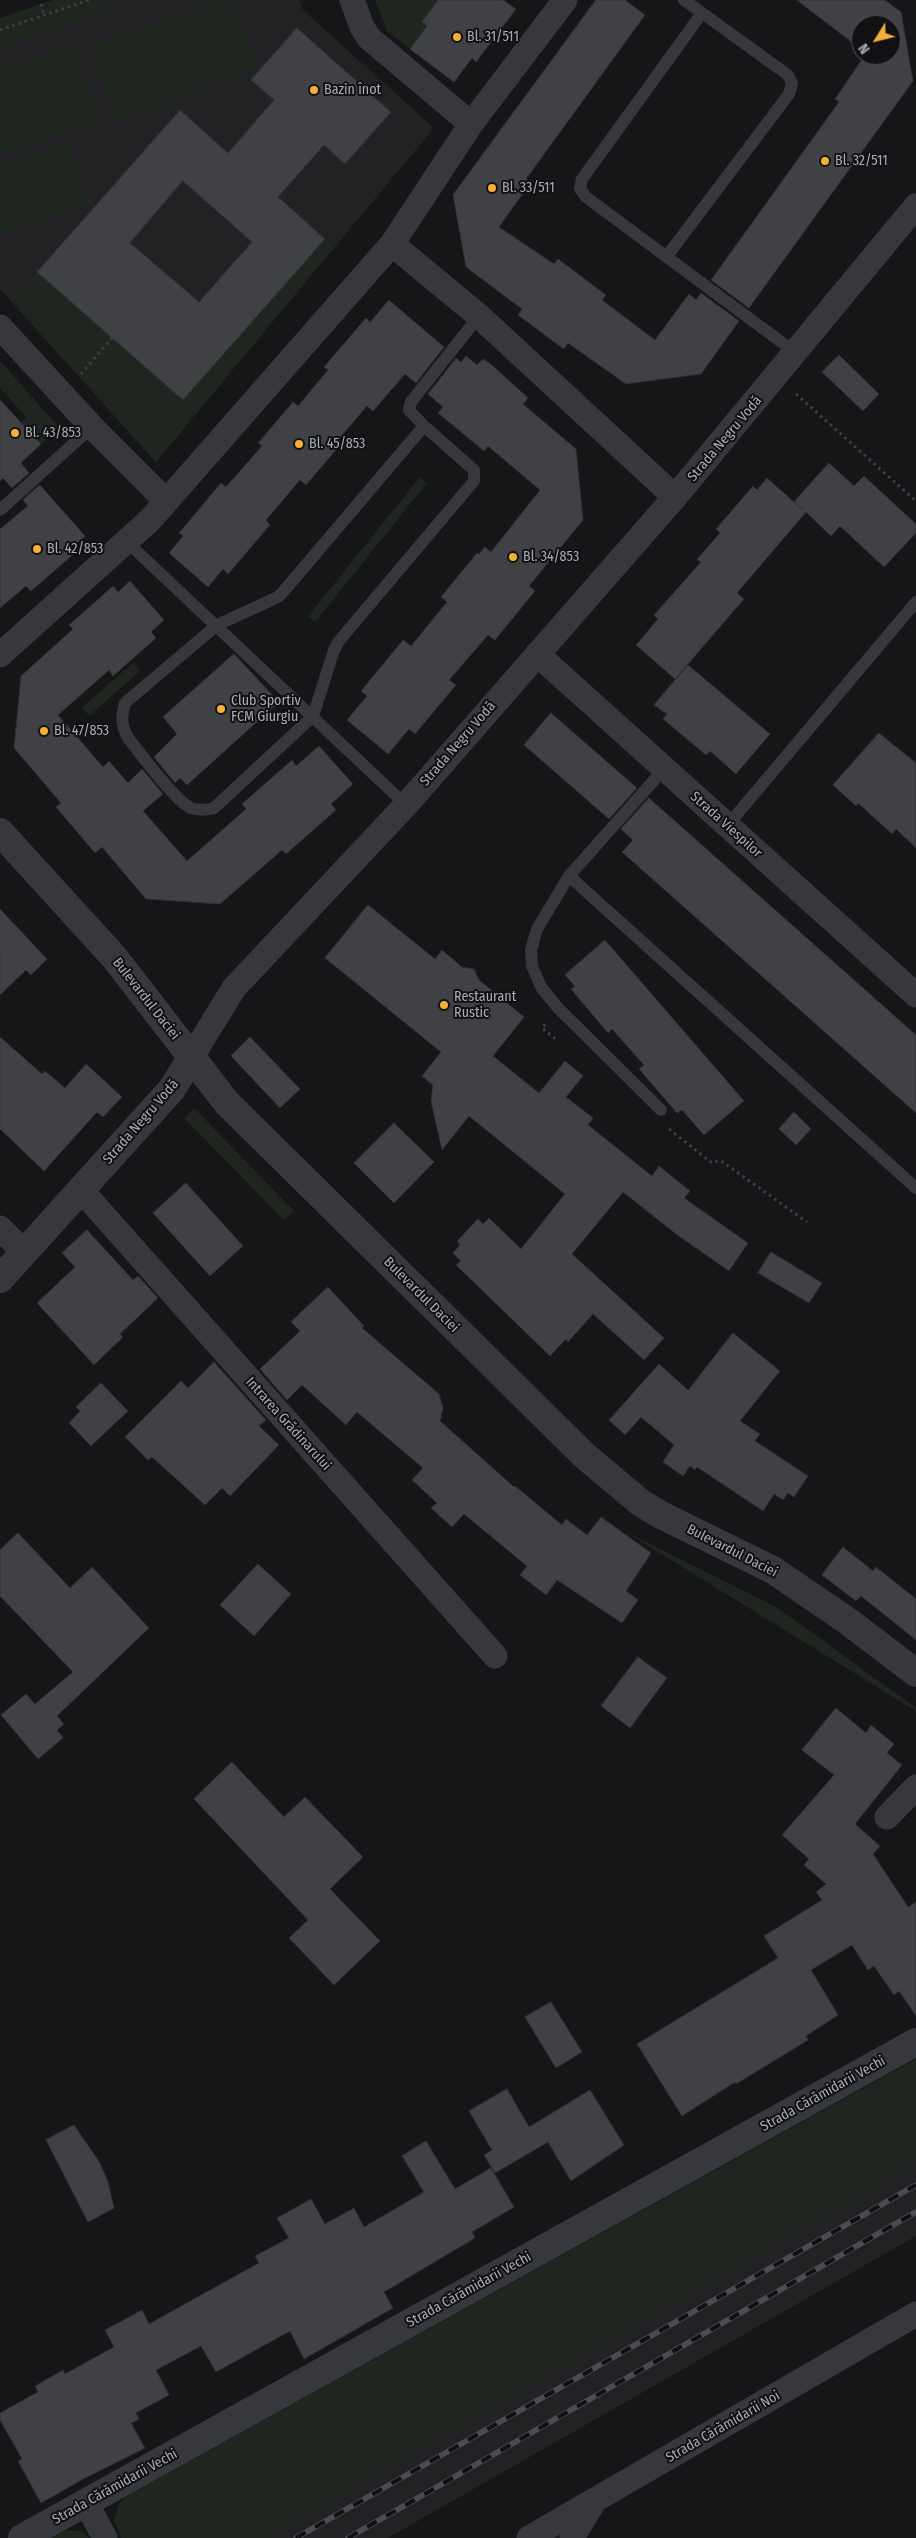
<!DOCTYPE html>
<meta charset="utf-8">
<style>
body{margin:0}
#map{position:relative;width:916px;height:2538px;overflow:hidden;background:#161618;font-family:"Fira Sans Condensed",sans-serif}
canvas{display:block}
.north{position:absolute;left:851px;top:15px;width:50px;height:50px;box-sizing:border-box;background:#111113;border:1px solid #4d4f55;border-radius:50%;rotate:234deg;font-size:14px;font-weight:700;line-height:20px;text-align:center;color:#a8adb8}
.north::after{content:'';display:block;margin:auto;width:18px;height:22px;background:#f2b134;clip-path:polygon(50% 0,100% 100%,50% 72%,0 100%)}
</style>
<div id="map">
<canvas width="916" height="2538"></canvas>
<div class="north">N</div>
</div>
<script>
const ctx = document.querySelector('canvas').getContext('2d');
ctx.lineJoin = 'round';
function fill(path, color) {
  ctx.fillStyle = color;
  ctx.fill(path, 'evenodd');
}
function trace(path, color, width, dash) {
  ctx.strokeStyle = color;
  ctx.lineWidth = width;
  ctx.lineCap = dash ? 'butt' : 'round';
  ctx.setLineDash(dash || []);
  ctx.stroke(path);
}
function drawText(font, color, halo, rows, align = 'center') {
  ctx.font = font + ' "Fira Sans Condensed",sans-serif';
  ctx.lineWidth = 4;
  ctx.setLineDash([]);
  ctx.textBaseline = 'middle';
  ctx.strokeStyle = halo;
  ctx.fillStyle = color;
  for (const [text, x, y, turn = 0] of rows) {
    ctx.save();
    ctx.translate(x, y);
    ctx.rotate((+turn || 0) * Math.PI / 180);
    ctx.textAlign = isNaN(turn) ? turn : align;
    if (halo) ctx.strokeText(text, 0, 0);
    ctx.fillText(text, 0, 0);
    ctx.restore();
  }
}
fill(new Path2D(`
 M 135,0 L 278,0 L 302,9 L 434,128 L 156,462 L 0,289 L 0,48 Z
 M 916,2164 L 916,2236 L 388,2538 L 265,2538 Z`), '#222225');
fill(new Path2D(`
 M 53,0 L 135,0 L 0,48 L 0,18 Z
 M 216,0 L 232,0 L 257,70 L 115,121 L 88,46 Z
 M 278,0 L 300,0 L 302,9 Z
 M 375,0 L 438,0 L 422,21 L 427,26 L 410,49 L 387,31 Z
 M 75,43 L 101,121 L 0,156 L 0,69 Z
 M 69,141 L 90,204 L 0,234 L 0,165 Z
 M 325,239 L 334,247 L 156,462 L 10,300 L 37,272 L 183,400 Z
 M 0,361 L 59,427 L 41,444 L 21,423 L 26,417 L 0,388 Z
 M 420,477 L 427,483 L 315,622 L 308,616 Z
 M 133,663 L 140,671 L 89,716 L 82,707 Z
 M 194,1108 L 294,1211 L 284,1220 L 184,1118 Z
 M 624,1531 L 778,1608 L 916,1708 L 916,1711 Z
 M 916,2059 L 916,2164 L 265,2538 L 121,2538 L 114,2520 L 120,2502 L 127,2496 Z
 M 66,2530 L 81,2531 L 89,2538 L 52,2538 Z`), '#1e261f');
const building = new Path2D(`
 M 438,0 L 503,0 L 516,9 L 476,62 L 472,58 L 454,82 L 410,49 L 427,26 L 422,22 Z
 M 596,0 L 625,0 L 645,15 L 526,179 L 531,182 L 499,227 L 554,264 L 558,259 L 606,295 L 602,300 L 655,340 L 689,294 L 696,300 L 701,293 L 739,321 L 701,374 L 626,384 L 568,343 L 564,349 L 549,338 L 518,315 L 522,309 L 466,267 L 453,195 Z
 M 797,0 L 885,0 L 901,12 L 913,81 L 749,308 L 711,280 L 839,102 L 835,99 L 865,55 L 891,55 L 891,25 L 861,25 L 861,49 Z
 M 297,28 L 391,112 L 345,164 L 324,145 L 278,197 L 325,239 L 183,400 L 37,272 L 180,110 L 228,153 L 274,100 L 251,80 ZM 183,181 L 252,242 L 199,302 L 130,243 Z
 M 389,300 L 444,347 L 416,383 L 405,374 L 373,411 L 367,406 L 337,441 L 341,444 L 306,485 L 300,480 L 266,520 L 270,525 L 228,574 L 223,569 L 208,587 L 169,553 L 183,536 L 179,533 L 221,483 L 226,487 L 262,446 L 258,443 L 293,402 L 298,406 L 328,370 L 324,367 L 366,318 L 370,322 Z
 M 839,355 L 879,394 L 863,411 L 822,372 Z
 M 466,356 L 477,365 L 483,359 L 493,366 L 528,398 L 523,404 L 576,449 L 583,520 L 529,586 L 535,591 L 495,640 L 488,635 L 449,680 L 456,685 L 415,734 L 409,729 L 388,754 L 347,720 L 367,696 L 361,691 L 403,640 L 411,646 L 447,602 L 441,597 L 477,553 L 479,554 L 485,547 L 491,552 L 540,490 L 488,446 L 484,451 L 438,413 L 443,407 L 428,394 L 456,358 L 461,362 Z
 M 0,400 L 41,444 L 21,463 L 29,473 L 12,488 L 3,478 L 0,481 Z
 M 829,463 L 854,486 L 864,476 L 916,524 L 916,533 L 884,567 L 840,526 L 831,536 L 806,512 L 737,593 L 744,599 L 675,679 L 636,645 L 658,619 L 654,615 L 701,562 L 697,559 L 720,533 L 716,529 L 753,486 L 757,490 L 767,478 L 803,510 L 794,502 Z
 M 40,485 L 85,536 L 72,547 L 76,552 L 31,591 L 26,586 L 0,608 L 0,529 L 28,506 L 23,500 Z
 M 130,581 L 164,620 L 151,632 L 156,638 L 113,676 L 109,670 L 58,715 L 103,767 L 109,761 L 128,783 L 142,769 L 163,794 L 143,811 L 187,861 L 246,809 L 242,804 L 292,760 L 296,766 L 319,746 L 353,784 L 331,804 L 336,810 L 286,854 L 282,850 L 220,904 L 146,899 L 102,847 L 95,853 L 56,807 L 61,803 L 14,748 L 21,676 L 73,629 L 69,625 L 94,603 L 113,586 L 118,592 Z
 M 234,654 L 279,702 L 187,785 L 180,778 L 175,783 L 154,757 L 177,734 L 163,717 Z
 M 688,665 L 770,734 L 736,774 L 710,751 L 706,755 L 663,719 L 667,714 L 654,705 Z
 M 551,713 L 637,788 L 609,819 L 524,745 Z
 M 879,733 L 916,763 L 916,848 L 896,829 L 892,834 L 858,803 L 856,806 L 833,785 Z
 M 649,798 L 916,1035 L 916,1113 L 622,852 L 633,840 L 621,829 Z
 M 368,905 L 435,959 L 442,950 L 462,967 L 474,969 L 479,980 L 524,1017 L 493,1056 L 539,1093 L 565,1061 L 583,1076 L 566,1097 L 593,1118 L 588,1125 L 652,1176 L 659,1166 L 690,1191 L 684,1198 L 748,1243 L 729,1271 L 676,1234 L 623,1192 L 572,1254 L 664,1338 L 644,1360 L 593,1314 L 568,1342 L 566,1339 L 550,1356 L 456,1265 L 461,1261 L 453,1253 L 460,1245 L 457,1241 L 478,1219 L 483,1224 L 489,1218 L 521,1249 L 565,1194 L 469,1116 L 442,1150 L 431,1101 L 433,1085 L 422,1076 L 441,1052 L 325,958 Z
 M 0,909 L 47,959 L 31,975 L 26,970 L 0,995 Z
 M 605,940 L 744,1101 L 704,1135 L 682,1110 L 677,1113 L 639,1069 L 644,1065 L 612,1029 L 608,1033 L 571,989 L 575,986 L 565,975 Z
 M 0,1037 L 42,1074 L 45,1071 L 65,1088 L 86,1064 L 122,1097 L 103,1117 L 97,1112 L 44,1171 L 0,1129 Z
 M 250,1037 L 300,1089 L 280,1108 L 231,1056 Z
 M 794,1112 L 811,1129 L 796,1145 L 779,1129 Z
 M 394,1123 L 434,1162 L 394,1203 L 354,1163 Z
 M 186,1183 L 243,1246 L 210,1276 L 153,1213 Z
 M 87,1230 L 133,1280 L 138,1276 L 158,1298 L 120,1334 L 123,1337 L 94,1365 L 37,1303 L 75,1267 L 62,1253 Z
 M 771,1252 L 822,1283 L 809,1303 L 758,1273 Z
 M 328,1287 L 364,1326 L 362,1328 L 439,1394 L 443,1408 L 440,1421 L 514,1487 L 515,1486 L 562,1525 L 566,1519 L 587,1535 L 601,1517 L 651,1553 L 626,1591 L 638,1600 L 622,1623 L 557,1580 L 546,1595 L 520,1575 L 527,1566 L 464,1514 L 452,1527 L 431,1508 L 437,1503 L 412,1480 L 423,1468 L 357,1412 L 346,1425 L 302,1385 L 287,1400 L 260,1369 L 300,1331 L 291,1322 Z
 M 733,1333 L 780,1371 L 740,1421 L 760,1434 L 755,1441 L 808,1476 L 794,1497 L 788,1493 L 783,1500 L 774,1494 L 763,1511 L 697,1467 L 695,1470 L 690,1466 L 683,1476 L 663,1462 L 674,1445 L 641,1417 L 625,1435 L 609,1420 L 659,1364 L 688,1390 Z
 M 214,1362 L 266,1420 L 259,1426 L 279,1445 L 230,1496 L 222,1488 L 205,1505 L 152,1457 L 148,1460 L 125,1437 L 181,1381 L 188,1388 Z
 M 101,1383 L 128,1411 L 91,1446 L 69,1423 L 80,1411 L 76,1407 Z
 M 18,1533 L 70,1588 L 92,1567 L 149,1628 L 57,1716 L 64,1724 L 57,1730 L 63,1738 L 38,1759 L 1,1715 L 26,1694 L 35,1704 L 73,1672 L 0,1596 L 0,1550 Z
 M 843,1547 L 873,1571 L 876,1567 L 916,1599 L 916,1640 L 861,1596 L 856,1601 L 822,1575 Z
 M 258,1564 L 291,1594 L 254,1636 L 220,1605 Z
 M 638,1657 L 667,1678 L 630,1728 L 601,1706 Z
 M 836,1708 L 866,1733 L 871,1725 L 894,1744 L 887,1753 L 902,1765 L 855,1824 L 880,1846 L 873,1854 L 908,1907 L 916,1902 L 916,2016 L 899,1991 L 894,1995 L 874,1966 L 868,1970 L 852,1945 L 811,1970 L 838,2015 L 806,2036 L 808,2040 L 736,2084 L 735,2082 L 682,2116 L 637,2044 L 778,1958 L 764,1936 L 822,1900 L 816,1892 L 826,1884 L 804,1865 L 809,1859 L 782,1835 L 834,1775 L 802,1750 Z
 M 232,1762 L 284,1817 L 305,1797 L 363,1857 L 330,1889 L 380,1941 L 334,1985 L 289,1938 L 308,1920 L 194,1799 Z
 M 551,2002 L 582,2052 L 556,2068 L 525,2017 Z
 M 507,2089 L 529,2127 L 590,2090 L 624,2145 L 571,2181 L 548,2142 L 495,2173 L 484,2155 L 492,2150 L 469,2111 Z
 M 74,2125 L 100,2163 L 108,2182 L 114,2208 L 88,2222 L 46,2140 Z
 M 426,2141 L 455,2189 L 491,2168 L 514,2207 L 472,2232 L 475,2238 L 384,2292 L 393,2308 L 304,2359 L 290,2331 L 216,2372 L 201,2346 L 156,2370 L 169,2395 L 136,2413 L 139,2419 L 131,2423 L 145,2448 L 85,2478 L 41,2503 L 18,2461 L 22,2459 L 0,2420 L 0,2413 L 38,2392 L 35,2386 L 63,2370 L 65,2374 L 114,2347 L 105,2330 L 142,2310 L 149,2324 L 259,2263 L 255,2256 L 289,2238 L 277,2218 L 311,2199 L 325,2224 L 354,2208 L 364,2227 L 424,2192 L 402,2156 Z`);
fill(building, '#404145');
trace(building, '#303034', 1);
trace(new Path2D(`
 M 41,4 L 44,15
 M 0,30 L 89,0
 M 81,374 L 112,338
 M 796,394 L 916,501
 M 545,1024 L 542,1028 L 557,1040
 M 669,1129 L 712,1163 L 720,1160 L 807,1222`), '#3d3f44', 3, [2.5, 4]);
trace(new Path2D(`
 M 702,13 L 582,179 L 580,189 L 586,197 L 796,353
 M 667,256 L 789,94 L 792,83 L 788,75 L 684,0
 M 424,426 L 474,470 L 474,481 L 339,641 L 334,650 L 315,710 L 310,719 L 214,808 C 206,810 199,811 191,808 C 175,801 141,754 128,738 C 121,725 121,717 125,703 L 217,625 L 278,597 L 283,592 L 424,426 L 409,410 L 411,402 L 479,316
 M 0,510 L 92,427
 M 127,542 L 406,805
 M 664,769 L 569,876 L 916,1188
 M 727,826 L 916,602
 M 569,876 L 537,929 L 531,950 L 532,966 L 541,987 L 558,1008 L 661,1110`), '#37383d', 12);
trace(new Path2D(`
 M 352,0 L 362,27 L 369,38 L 471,124
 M 392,244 L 479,316 L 675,497
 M 0,327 L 92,427 L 166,501
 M 537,654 L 916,995
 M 0,655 L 150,520 L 392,244 L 471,124 L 565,0
 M 191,1058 L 234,988 L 406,805 L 675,497 L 916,206
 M 82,1191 L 495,1656
 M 0,1228 L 25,1253
 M 887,1817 L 916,1787
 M 86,2503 L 105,2538
 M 529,2538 L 916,2314
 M 572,2538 L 593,2503`), '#37383d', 25);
trace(new Path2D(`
 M 0,832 L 114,957 L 227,1103 L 585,1456 L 641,1503 L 661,1515 L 773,1570 L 849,1622 L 916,1673
 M 0,1279 L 172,1089 L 191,1058
 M 22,2538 L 916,2042`), '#37383d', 28);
const rail = new Path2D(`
 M 296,2538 L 916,2185
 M 348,2538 L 916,2212`);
trace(rail, '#4a4c52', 5.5);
trace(rail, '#111113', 4, [11]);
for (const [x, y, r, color] of [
 [457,37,5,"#f2b134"],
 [314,90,5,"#f2b134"],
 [825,161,5,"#f2b134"],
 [492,188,5,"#f2b134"],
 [15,433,5,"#f2b134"],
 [299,444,5,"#f2b134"],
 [37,549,5,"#f2b134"],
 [513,557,5,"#f2b134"],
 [221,709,5,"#f2b134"],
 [44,731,5,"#f2b134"],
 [444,1005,5,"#f2b134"]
]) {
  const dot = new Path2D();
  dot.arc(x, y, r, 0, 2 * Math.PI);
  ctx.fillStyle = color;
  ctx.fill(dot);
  trace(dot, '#111113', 2);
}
drawText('14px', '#a8adb8', '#111113', [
 ["Bl. 31/511",467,37],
 ["Bazin înot",324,90],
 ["Bl. 32/511",835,161],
 ["Bl. 33/511",502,188],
 ["Bl. 43/853",25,433],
 ["Bl. 45/853",309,444],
 ["Bl. 42/853",47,549],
 ["Bl. 34/853",523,557],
 ["Club Sportiv",231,701],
 ["FCM Giurgiu",231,717],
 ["Bl. 47/853",54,731],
 ["Restaurant",454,997],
 ["Rustic",454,1013]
], 'left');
drawText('14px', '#a8adb8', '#111113', [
 ["Strada Negru Vodă",725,439,-50],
 ["Strada Negru Vodă",458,744,-49],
 ["Strada Viespilor",726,825,42],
 ["Bulevardul Daciei",146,999,52],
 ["Strada Negru Vodă",141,1122,-49],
 ["Bulevardul Daciei",421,1295,45],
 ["Intrarea Grădinarului",288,1424,48],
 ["Bulevardul Daciei",732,1551,27],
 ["Strada Cărămidarii Vechi",823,2094,-29],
 ["Strada Cărămidarii Vechi",469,2290,-29],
 ["Strada Cărămidarii Noi",723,2427,-30],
 ["Strada Cărămidarii Vechi",115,2487,-29]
]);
</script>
